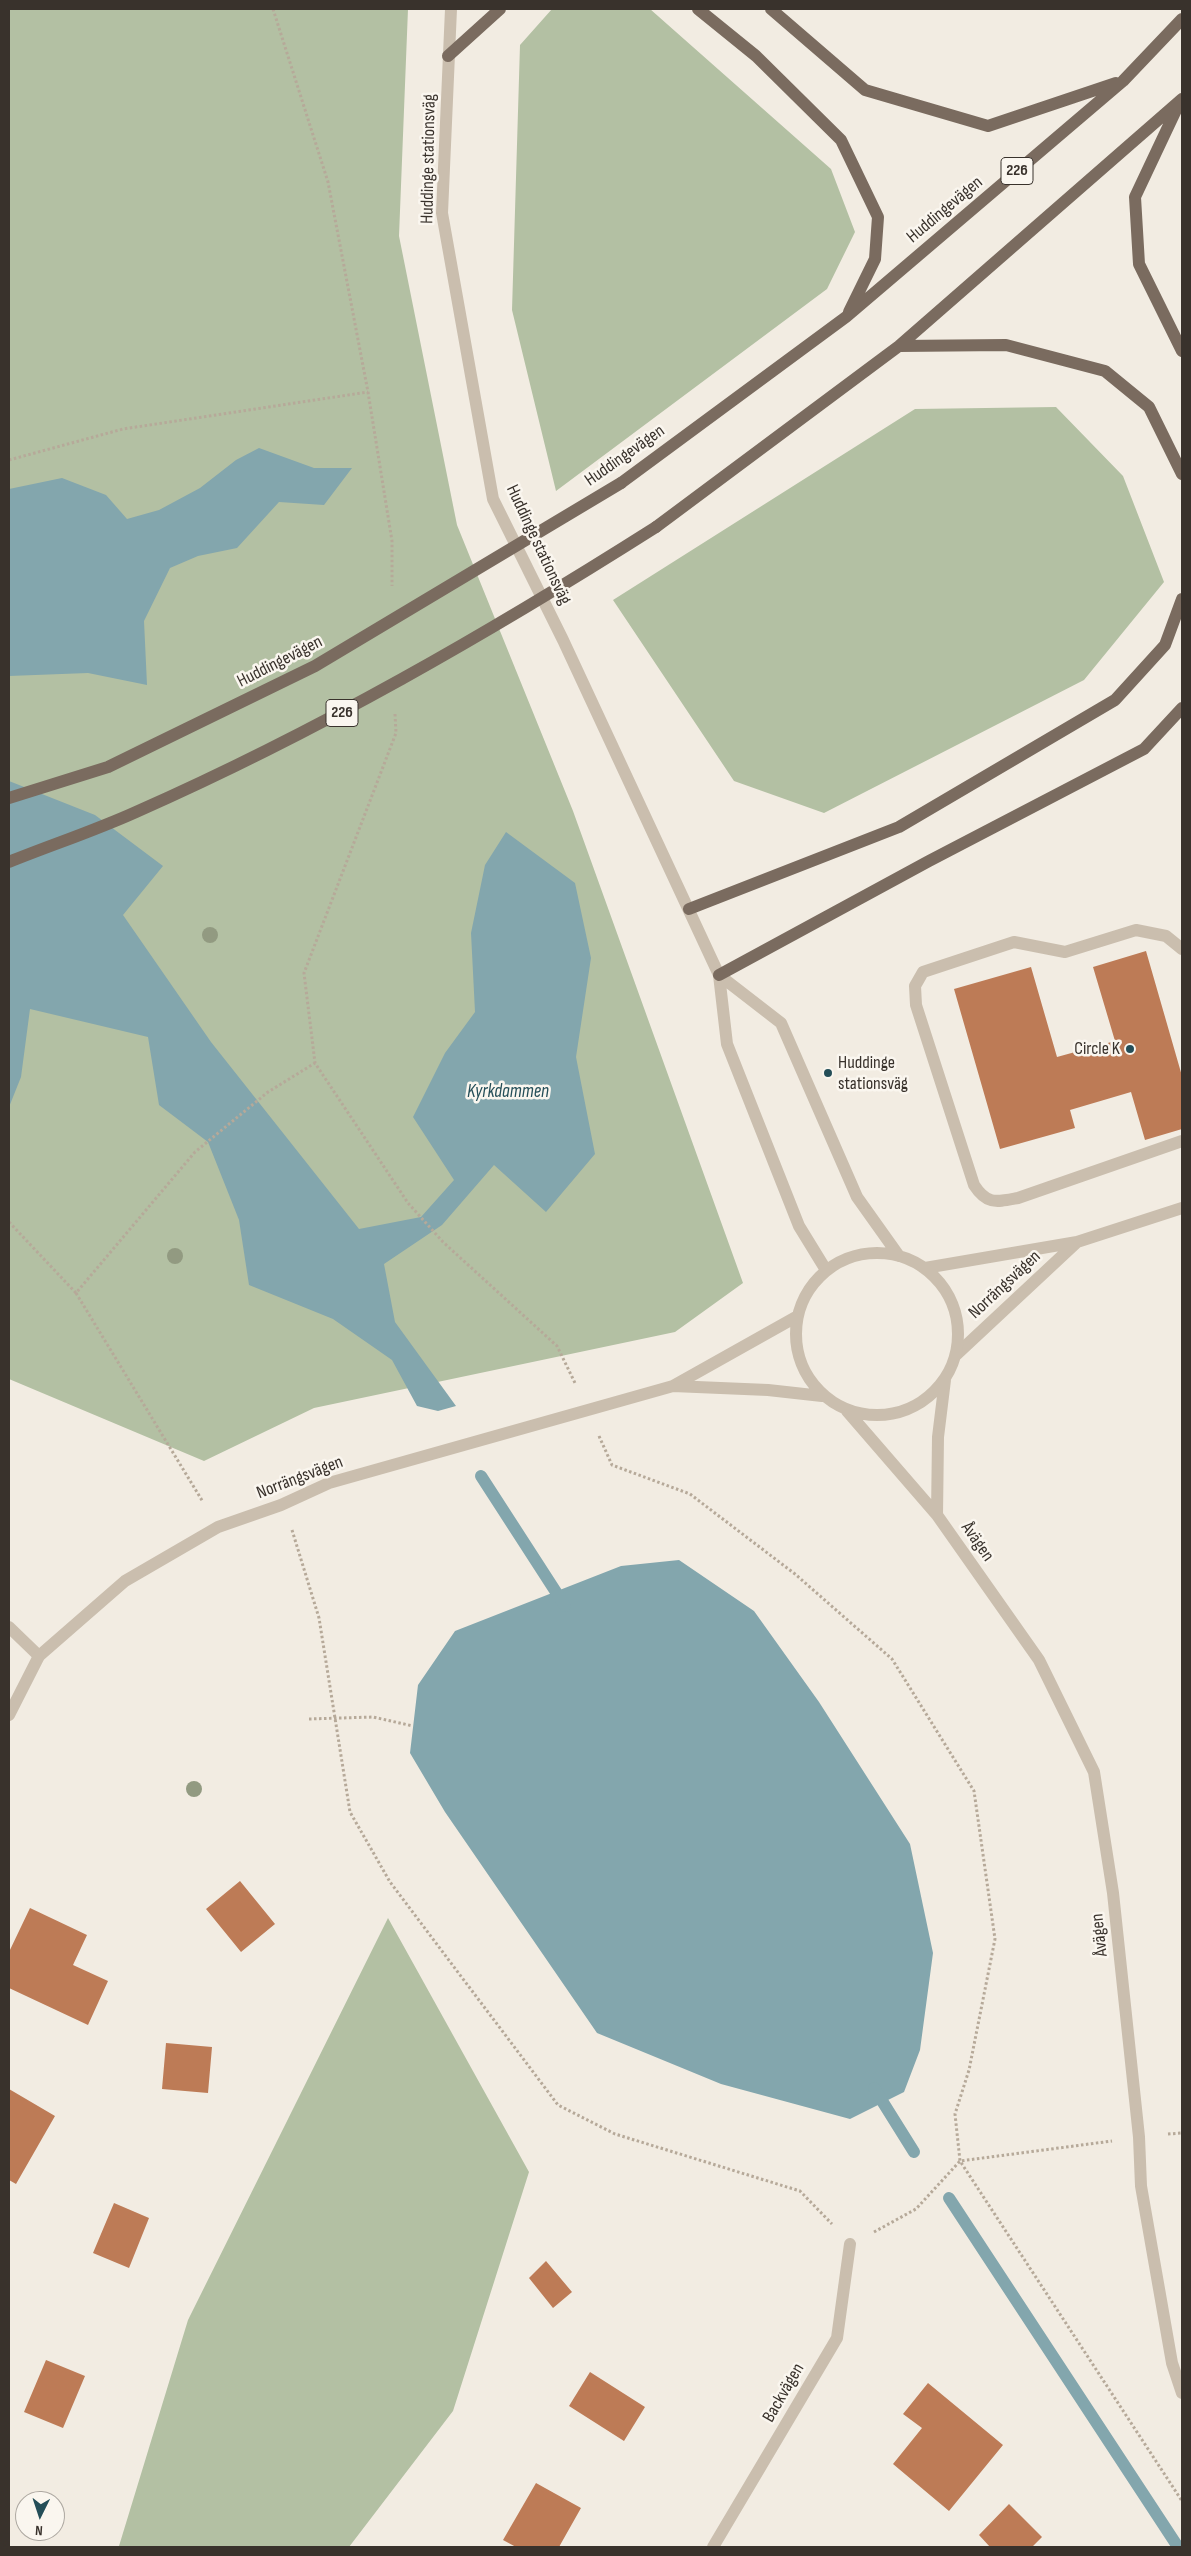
<!DOCTYPE html>
<meta charset="utf-8">
<style>
body{margin:0}
#map{position:relative;width:1191px;height:2556px;overflow:hidden;background:#f2ece2;font-family:"Sofia Sans Condensed",sans-serif}
canvas{display:block}
.frame{position:absolute;inset:0;border:10px solid #39322c;pointer-events:none}
.north{position:absolute;left:15px;top:2491px;width:50px;height:50px;box-sizing:border-box;background:#faf6ef;border:1px solid #ada8a1;border-radius:50%;rotate:184deg;font-size:14px;font-weight:700;line-height:20px;text-align:center;color:#39322c}
.north::after{content:'';display:block;margin:auto;width:18px;height:22px;background:#244e58;clip-path:polygon(50% 0,100% 100%,50% 72%,0 100%)}
</style>
<div id="map">
<canvas width="1191" height="2556"></canvas>
<div class="frame"></div>
<div class="north">N</div>
</div>
<script>
const ctx = document.querySelector('canvas').getContext('2d');
ctx.lineJoin = 'round';
function fill(path, color) {
  ctx.fillStyle = color;
  ctx.fill(path, 'evenodd');
}
function trace(path, color, width, dash) {
  ctx.strokeStyle = color;
  ctx.lineWidth = width;
  ctx.lineCap = dash ? 'butt' : 'round';
  ctx.setLineDash(dash || []);
  ctx.stroke(path);
}
function drawText(font, color, halo, rows, align = 'center') {
  ctx.font = font + ' "Sofia Sans Condensed",sans-serif';
  ctx.lineWidth = 5;
  ctx.setLineDash([]);
  ctx.textBaseline = 'middle';
  ctx.strokeStyle = halo;
  ctx.fillStyle = color;
  for (const [text, x, y, turn = 0] of rows) {
    ctx.save();
    ctx.translate(x, y);
    ctx.rotate((+turn || 0) * Math.PI / 180);
    ctx.textAlign = isNaN(turn) ? turn : align;
    if (halo) ctx.strokeText(text, 0, 0);
    ctx.fillText(text, 0, 0);
    ctx.restore();
  }
}
fill(new Path2D(`
 M 9,9 L 408,9 L 399,236 L 457,525 L 573,811 L 743,1283 L 675,1332 L 314,1408 L 204,1461 L 9,1379 Z
 M 552,9 L 650,9 L 831,169 L 855,232 L 827,289 L 556,491 L 512,310 L 520,45 Z
 M 1056,407 L 1123,476 L 1164,582 L 1084,680 L 824,813 L 734,781 L 613,600 L 915,409 Z
 M 388,1918 L 529,2172 L 453,2411 L 349,2547 L 119,2546 L 188,2320 Z`), '#b3c0a3');
fill(new Path2D(`
 M 259,448 L 314,468 L 352,468 L 324,505 L 279,502 L 237,548 L 198,556 L 170,568 L 144,621 L 147,685 L 88,673 L 9,676 L 9,489 L 62,478 L 106,495 L 127,519 L 159,510 L 200,488 L 236,460 Z
 M 9,781 L 95,815 L 163,866 L 123,915 L 211,1042 L 359,1229 L 421,1217 L 454,1180 L 413,1117 L 445,1053 L 475,1012 L 471,933 L 485,865 L 506,832 L 575,883 L 591,958 L 576,1057 L 595,1154 L 546,1212 L 494,1165 L 442,1225 L 384,1264 L 395,1322 L 456,1406 L 438,1411 L 417,1406 L 392,1360 L 333,1319 L 249,1285 L 239,1220 L 208,1142 L 159,1105 L 148,1037 L 30,1009 L 21,1077 L 9,1107 Z
 M 679,1560 L 754,1611 L 819,1702 L 910,1844 L 933,1953 L 920,2050 L 904,2092 L 850,2119 L 721,2084 L 597,2033 L 445,1812 L 410,1753 L 418,1685 L 455,1631 L 621,1566 Z`), '#83a6ad');
trace(new Path2D(`
 M 481,1476 L 565,1606
 M 874,2088 L 914,2152
 M 949,2198 L 1178,2547`), '#83a6ad', 12);
fill(new Path2D(`
 M 1146,951 L 1182,1076 L 1182,1129 L 1145,1140 L 1131,1092 L 1070,1110 L 1075,1128 L 1000,1149 L 954,989 L 1031,967 L 1057,1057 L 1115,1041 L 1093,967 Z
 M 240,1881 L 275,1924 L 241,1952 L 206,1909 Z
 M 30,1908 L 87,1935 L 73,1965 L 108,1981 L 88,2025 L 9,1988 L 9,1952 Z
 M 166,2043 L 212,2047 L 208,2093 L 162,2089 Z
 M 9,2089 L 55,2116 L 16,2184 L 9,2180 Z
 M 114,2203 L 149,2218 L 129,2268 L 93,2253 Z
 M 546,2261 L 572,2292 L 553,2308 L 529,2278 Z
 M 46,2360 L 85,2376 L 63,2428 L 24,2412 Z
 M 590,2372 L 645,2407 L 624,2441 L 569,2406 Z
 M 928,2383 L 1003,2445 L 949,2511 L 893,2464 L 922,2428 L 903,2414 Z
 M 536,2483 L 581,2508 L 559,2547 L 516,2547 L 503,2540 Z
 M 1009,2504 L 1042,2537 L 1032,2547 L 990,2547 L 979,2535 Z`), '#bd7b56');
trace(new Path2D(`
 M 273,9 L 328,182 L 368,392 L 392,541 L 392,586
 M 9,460 L 123,429 L 368,392
 M 395,714 L 396,733 L 304,973 L 315,1063 L 408,1203 L 443,1242 L 557,1346 L 576,1385
 M 9,1222 L 76,1293 L 195,1152 L 268,1092 L 315,1063
 M 76,1293 L 203,1502
 M 599,1436 L 612,1465 L 690,1494 L 795,1574 L 892,1659 L 974,1791 L 995,1939 L 969,2070 L 955,2114 L 960,2161 L 1182,2501
 M 292,1530 L 319,1618 L 350,1812 L 390,1882 L 558,2105 L 615,2134 L 800,2191 L 832,2224
 M 309,1719 L 373,1717 L 413,1726
 M 1168,2134 L 1182,2133
 M 874,2232 L 916,2209 L 960,2161 L 1112,2141`), '#b6a999', 3, [2.5, 2.5]);
trace(new Path2D(`
 M 1182,949 L 1166,936 L 1136,930 L 1065,952 L 1014,942 L 923,972 L 915,986 L 916,1005 L 974,1185 C 987,1205 996,1202 1018,1198 L 1182,1141`), '#cabeae', 12);
trace(new Path2D(`
 M 925,1268 L 1077,1242 L 1182,1208
 M 957,1354 L 1077,1242
 M 9,1627 L 39,1656
 M 713,2547 L 837,2338 L 850,2244`), '#cabeae', 12);
trace(new Path2D(`
 M 451,9 L 442,213 L 493,499 L 563,640 L 719,975 L 727,1044 L 799,1226 L 826,1270
 M 719,975 L 781,1023 L 857,1197 L 899,1256
 M796 1334a81 81 0 1 1 162 0a81 81 0 1 1-162 0Z
 M 673,1386 L 768,1390 L 822,1396
 M 847,1411 L 937,1515 L 1039,1660 L 1094,1772 L 1113,1893 L 1139,2137 L 1141,2186 L 1172,2363 L 1182,2393
 M 937,1515 L 938,1437 L 945,1380
 M 9,1715 L 39,1656 L 125,1581 L 218,1527 L 281,1505 L 329,1483 L 673,1386 L 796,1317`), '#cabeae', 12);
trace(new Path2D(`
 M 698,9 L 756,56 L 841,140 L 878,217 L 875,259 L 849,312
 M 771,9 L 865,90 L 988,126 L 1116,83
 M 448,56 L 500,9
 M 1177,108 L 1135,197 L 1139,264 L 1182,351
 M 899,346 L 1006,345 L 1105,371 L 1149,407 L 1182,474
 M 621,483 L 846,317 L 1123,81 L 1182,19
 M 656,527 L 899,346 L 1182,99
 M 689,909 L 899,827 L 1115,700 L 1165,645 L 1182,599
 M 719,975 L 929,861 L 1144,749 L 1182,708`), '#7a6b5f', 12);
trace(new Path2D(`
 M 9,798 L 108,767 L 315,666 L 621,483
 M 9,862 C 51,845 94,831 136,812 C 317,732 489,633 656,527`), '#7a6b5f', 12);
ctx.fillStyle = '#929a81';
for (const [x, y] of [
 [210,935],
 [175,1256],
 [194,1789]
]) {
  ctx.beginPath();
  ctx.arc(x, y, 8, 0, 2 * Math.PI);
  ctx.fill();
}
for (const [x, y, r, color] of [
 [1130,1049,5,"#244e58"],
 [828,1073,5,"#244e58"]
]) {
  const dot = new Path2D();
  dot.arc(x, y, r, 0, 2 * Math.PI);
  ctx.fillStyle = color;
  ctx.fill(dot);
  trace(dot, '#faf6ef', 2);
}
for (const [x, y, w] of [
 [1017,171,32],
 [342,713,32]
]) {
  const box = new Path2D();
  box.roundRect(x - w / 2, y - 13.5, w, 27, 4);
  ctx.fillStyle = '#faf6ef';
  ctx.fill(box);
  trace(box, '#39322c', 1);
}
drawText('bold 16px', '#39322c', null, [
 ["226",1017,171],
 ["226",342,713]
]);
drawText('18px', '#39322c', '#faf6ef', [
 ["Huddinge stationsväg",429,159,-89],
 ["Huddingevägen",945,210,-40],
 ["Huddingevägen",625,456,-35],
 ["Huddinge stationsväg",538,545,65],
 ["Huddingevägen",280,662,-27],
 ["Norrängsvägen",1005,1285,-43],
 ["Norrängsvägen",300,1478,-21],
 ["Åvägen",977,1542,55],
 ["Åvägen",1100,1935,-96],
 ["Backvägen",784,2393,-60]
]);
drawText('18px', '#39322c', '#faf6ef', [
 ["Circle K",1120,1049],
 ["Huddinge",838,1063,"left"],
 ["stationsväg",838,1084,"left"]
], 'right');
drawText('italic 19px', '#244e58', '#faf6ef', [
 ["Kyrkdammen",508,1092]
]);
</script>
